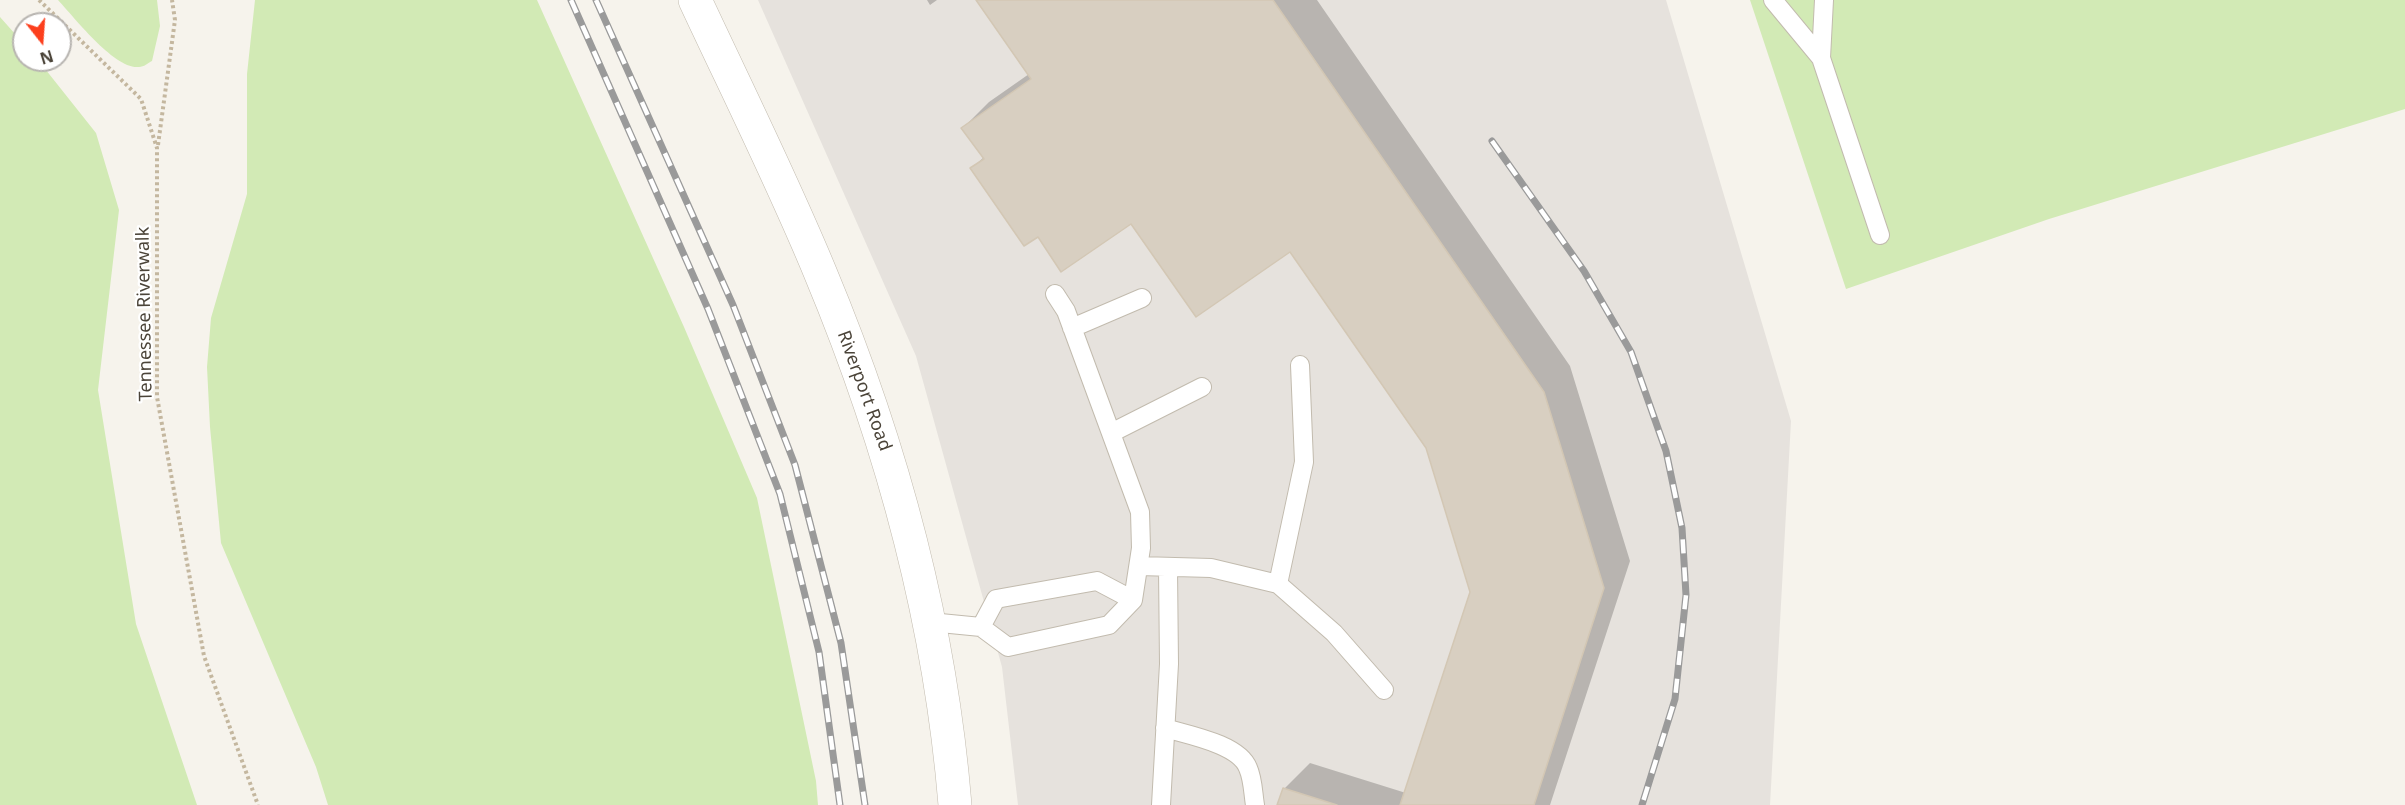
<!DOCTYPE html>
<style>
body{margin:0}
#map{position:relative;width:2405px;height:805px;overflow:hidden;background:#f6f3ec;font-family:"Noto Sans",sans-serif}
canvas{display:block}
.north{position:absolute;left:12px;top:12px;width:60px;height:60px;box-sizing:border-box;background:#fff;border:2px solid #b7b4b0;border-radius:50%;rotate:163deg;font-size:16px;font-weight:700;line-height:24px;text-align:center;color:#4b4439}
.north::after{content:'';display:block;margin:auto;width:21px;height:27px;background:#fc3f1d;clip-path:polygon(50% 0,100% 100%,50% 72%,0 100%)}
</style>
<div id="map">
<canvas width="2405" height="805"></canvas>
<div class="north">N</div>
</div>
<script>
const ctx = document.querySelector('canvas').getContext('2d');
ctx.lineJoin = 'round';
function fill(path, color) {
  ctx.fillStyle = color;
  ctx.fill(path, 'evenodd');
}
function trace(path, color, width, dash) {
  ctx.strokeStyle = color;
  ctx.lineWidth = width;
  ctx.lineCap = dash ? 'butt' : 'round';
  ctx.setLineDash(dash || []);
  ctx.stroke(path);
}
function drawText(font, color, halo, rows, align = 'center') {
  ctx.font = font + ' "Noto Sans",sans-serif';
  ctx.lineWidth = 4.5;
  ctx.setLineDash([]);
  ctx.textBaseline = 'middle';
  ctx.strokeStyle = halo;
  ctx.fillStyle = color;
  for (const [text, x, y, turn = 0] of rows) {
    ctx.save();
    ctx.translate(x, y);
    ctx.rotate((+turn || 0) * Math.PI / 180);
    ctx.textAlign = isNaN(turn) ? turn : align;
    if (halo) ctx.strokeText(text, 0, 0);
    ctx.fillText(text, 0, 0);
    ctx.restore();
  }
}
fill(new Path2D(`
 M 758,0 L 1666,0 L 1791,421 L 1770,805 L 1018,805 L 1002,667 L 916,356 Z`), '#e6e2dd');
fill(new Path2D(`
 M 58,0 L 157,0 L 160,26 L 152,61 C 148,63 144,67 139,67 C 115,70 74,17 58,0 Z
 M 255,0 L 537,0 L 684,327 L 757,498 L 816,781 L 818,805 L 328,805 L 316,767 L 221,543 L 210,427 L 207,367 L 211,318 L 247,194 L 247,74 Z
 M 1750,0 L 2405,0 L 2405,109 L 2049,219 L 1846,289 Z
 M 0,17 L 24,44 L 24,60 L 38,60 L 96,133 L 119,210 L 98,390 L 136,624 L 197,805 L 0,805 Z`), '#d2eab5');
fill(new Path2D(`
 M 927,0 L 937,0 L 930,5 Z
 M 978,0 L 1317,0 L 1570,366 L 1630,561 L 1550,805 L 1279,805 L 1284,789 L 1310,763 L 1406,793 L 1471,592 L 1427,447 L 1291,250 L 1132,222 L 1038,235 L 972,168 L 984,157 L 963,128 L 989,102 L 1029,74 Z`), '#0003');
const building = new Path2D(`
 M 976,0 L 1273,0 L 1544,392 L 1604,588 L 1534,805 L 1400,805 L 1470,592 L 1426,448 L 1290,252 L 1196,317 L 1131,224 L 1061,272 L 1038,237 L 1024,246 L 970,168 L 984,159 L 961,128 L 1031,79 Z
 M 1283,788 L 1337,805 L 1277,805 Z`);
fill(building, '#d8cfc1');
trace(building, '#d3c7b4', 1.5);
const service = new Path2D(`
 M 1773,0 L 1821,58 L 1824,0
 M 1821,58 L 1880,235
 M 1055,294 L 1066,311 L 1140,512 L 1141,548 L 1133,600
 M 1072,328 L 1142,298
 M 1111,433 L 1202,387
 M 1139,566 L 1211,568 L 1278,584 L 1334,633 L 1384,690
 M 1097,581 L 1133,600 L 1109,625 L 1008,647 L 981,627 L 996,599 Z
 M 1278,584 L 1304,462 L 1300,365
 M 930,622 L 981,627
 M 1165,728 C 1188,735 1239,744 1248,768 C 1253,779 1253,793 1255,805
 M 1161,805 L 1169,664 L 1168,568`);
const minor = new Path2D(`
 M 695,0 C 737,90 782,180 820,272 C 891,442 940,621 955,805`);
trace(service, '#c2bbae', 20);
trace(minor, '#c2bbae', 34);
trace(new Path2D(`
 M 39,0 L 141,99 L 157,148 L 157,397 L 204,656 L 258,805
 M 158,145 L 175,20 L 172,0`), '#c4b79f', 4, [3, 3]);
trace(service, '#fff', 18);
trace(minor, '#fff', 33);
const rail = new Path2D(`
 M 571,0 L 708,309 L 780,494 L 819,652 L 840,805
 M 596,0 L 733,305 L 795,465 L 841,643 L 865,805
 M 1492,141 L 1584,271 L 1631,352 L 1666,451 L 1682,528 L 1686,595 L 1675,699 L 1642,805`);
trace(rail, '#9a9a9a', 7);
trace(rail, '#fff', 4.5, [14]);
drawText('18px', '#4b4439', '#fff', [
 ["Tennessee Riverwalk",145,314,-91],
 ["Riverport Road",864,391,70]
]);
</script>
